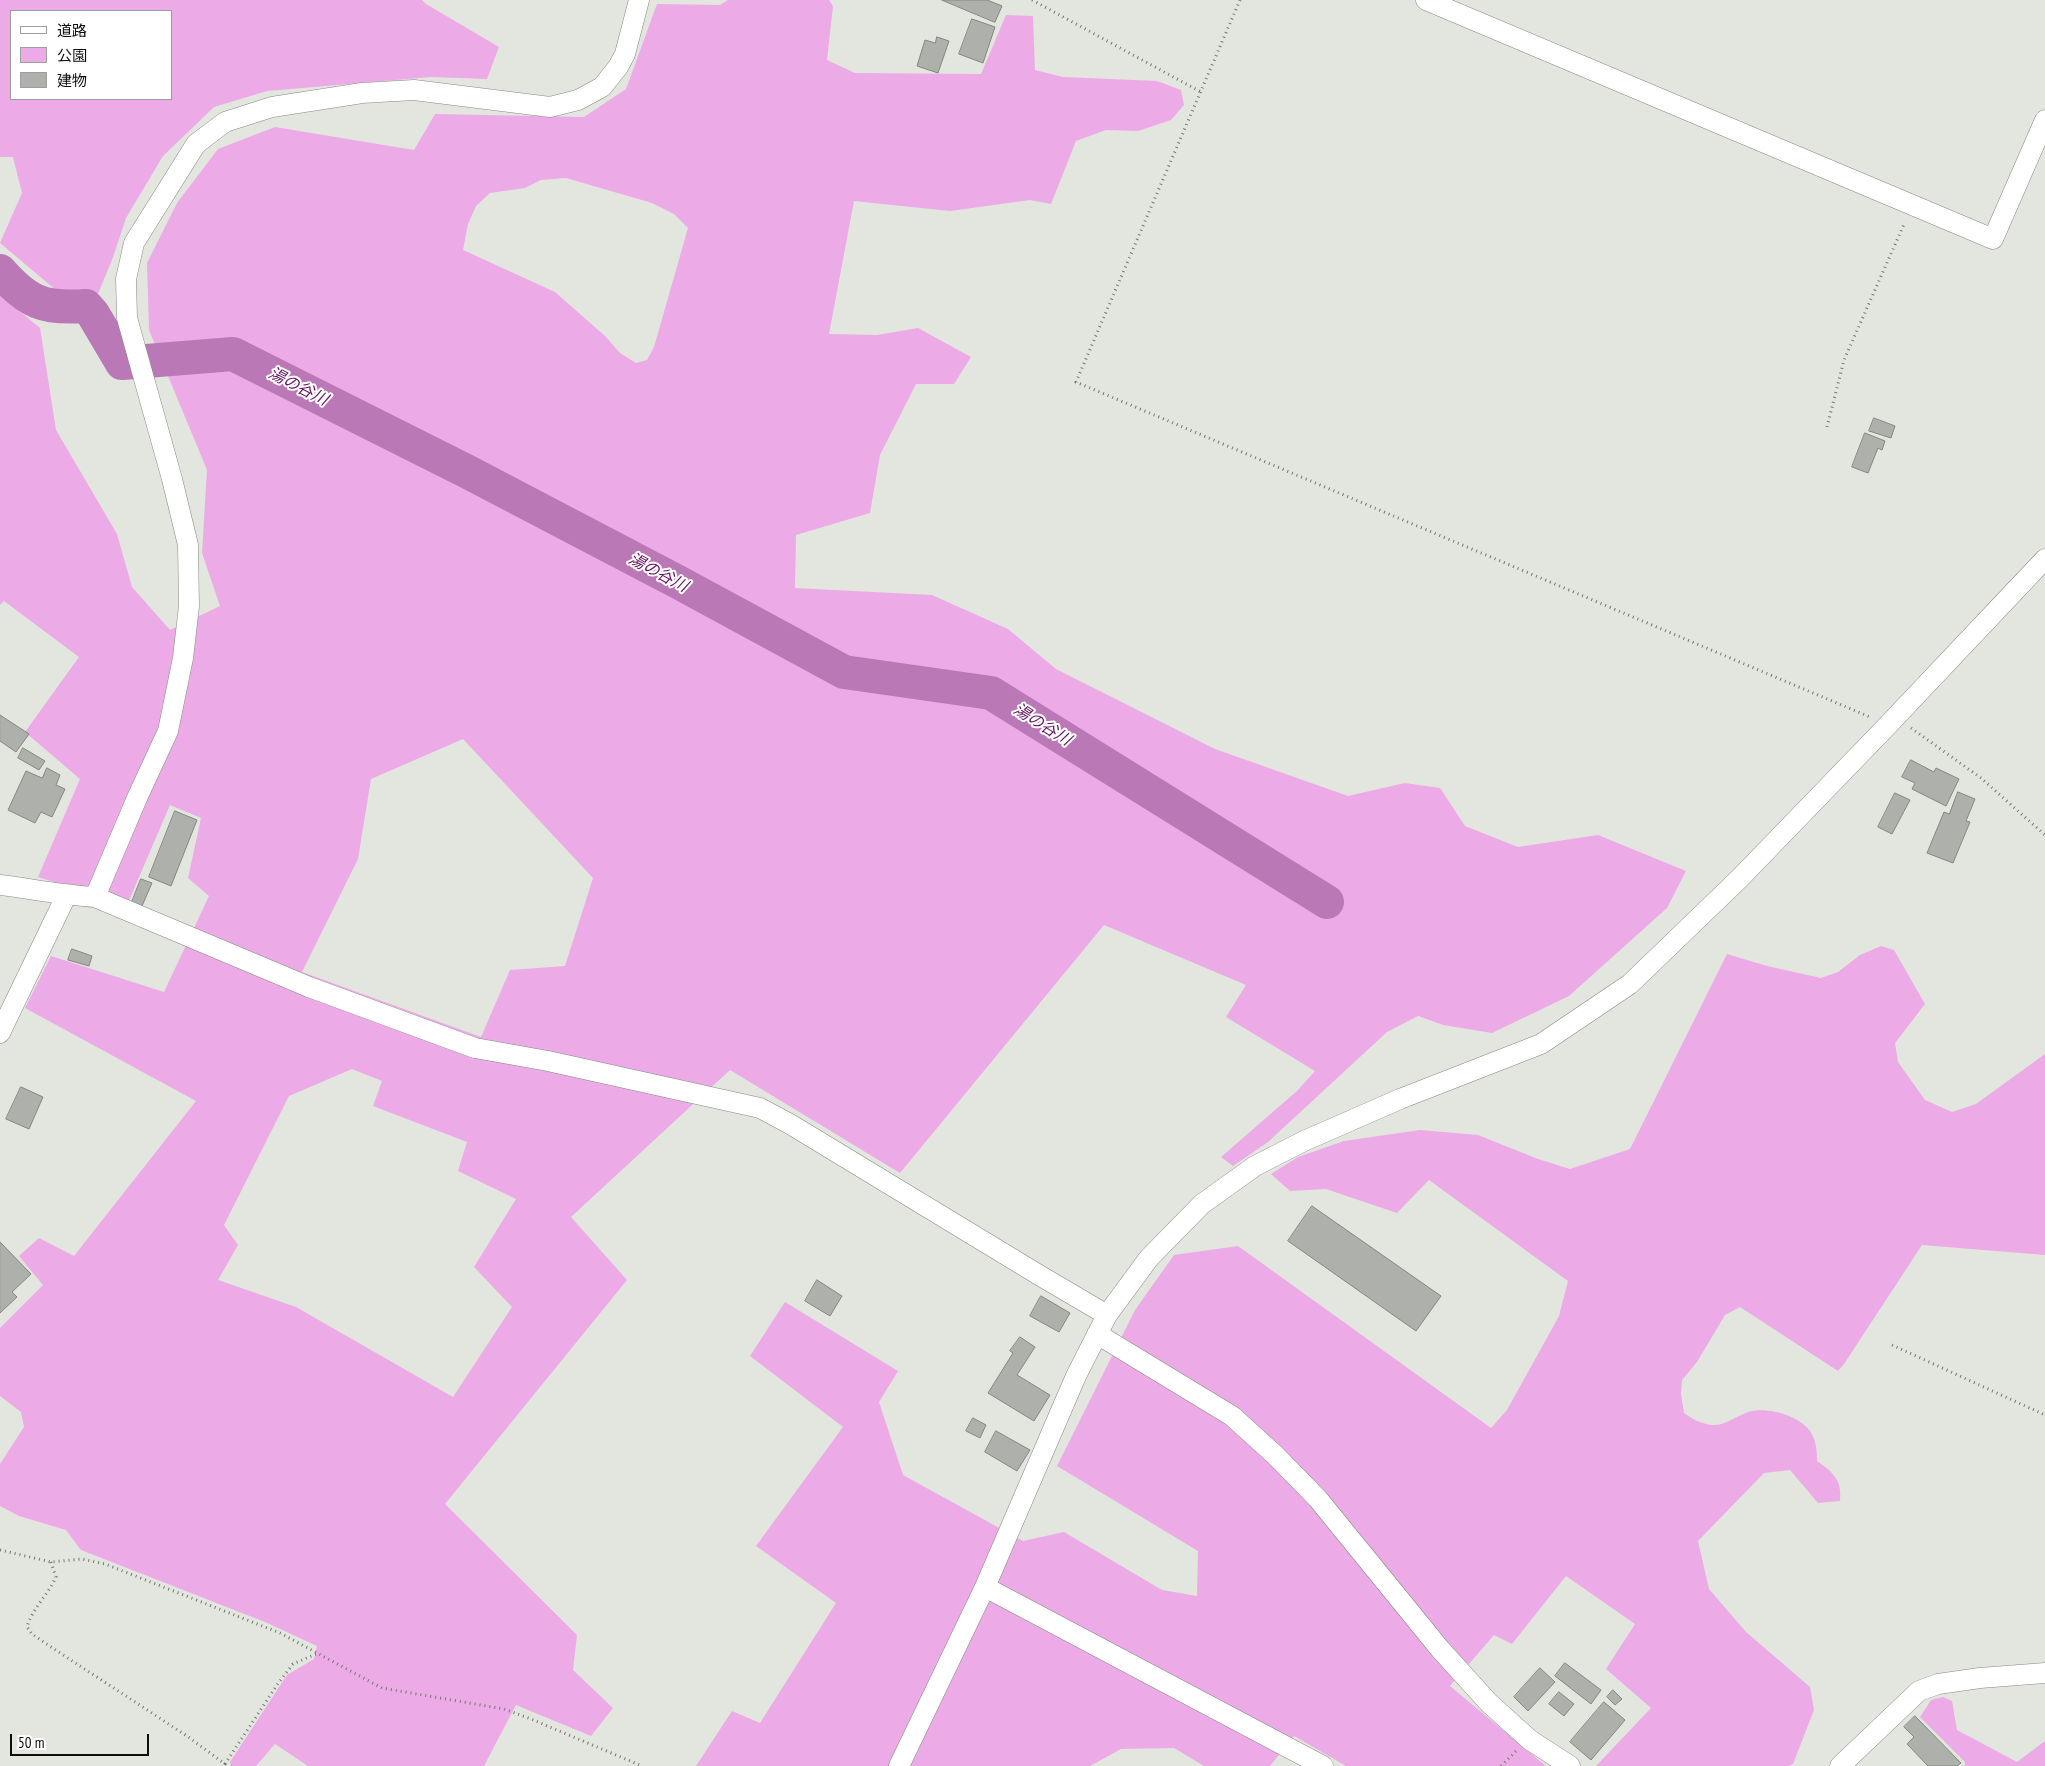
<!DOCTYPE html>
<meta charset="utf-8">
<style>
body{margin:0}
#map{position:relative;width:2045px;height:1766px;overflow:hidden;background:#e3e5df;font-family:"PT Sans Narrow","Noto Sans JP",sans-serif}
canvas{display:block}
.legend{position:absolute;left:10px;top:10px;width:162px;height:90px;box-sizing:border-box;background:#fff;border:1px solid #9e9e9e;margin:0;padding:6px 9px;list-style:none;font-size:15px;color:#0d0d0c}
.legend li{display:flex;align-items:center;gap:10px;height:25px}
.legend b{width:25px;border:1px solid #9e9e9e}
.scale{position:absolute;left:10px;top:1734px;width:139px;height:22px;box-sizing:border-box;border:2px solid #0d0d0c;border-top:0;padding-left:6px;font-size:15px;line-height:18px;white-space:nowrap;color:#0d0d0c;-webkit-text-stroke:4px #fff;paint-order:stroke}
</style>
<div id="map">
<canvas width="2045" height="1766"></canvas>
<ul class="legend">
<li><b style="height:6px;background:#fff"></b>道路</li>
<li><b style="height:14px;background:#ecabe7"></b>公園</li>
<li><b style="height:14px;background:#aeb1ab"></b>建物</li>
</ul>
<div class="scale">50 m</div>
</div>
<script>
const ctx = document.querySelector('canvas').getContext('2d');
ctx.lineJoin = 'round';
function fill(path, color) {
  ctx.fillStyle = color;
  ctx.fill(path, 'evenodd');
}
function trace(path, color, width, dash) {
  ctx.strokeStyle = color;
  ctx.lineWidth = width;
  ctx.lineCap = dash ? 'butt' : 'round';
  ctx.setLineDash(dash || []);
  ctx.stroke(path);
}
function drawText(font, color, halo, rows, align = 'center') {
  ctx.font = font + ' "PT Sans Narrow","Noto Sans JP",sans-serif';
  ctx.lineWidth = 4;
  ctx.setLineDash([]);
  ctx.textBaseline = 'middle';
  ctx.strokeStyle = halo;
  ctx.fillStyle = color;
  for (const [text, x, y, turn = 0] of rows) {
    ctx.save();
    ctx.translate(x, y);
    ctx.rotate((+turn || 0) * Math.PI / 180);
    ctx.textAlign = isNaN(turn) ? turn : align;
    if (halo) ctx.strokeText(text, 0, 0);
    ctx.fillText(text, 0, 0);
    ctx.restore();
  }
}
fill(new Path2D(`
 M 0,0 L 422,0 L 426,4 L 499,47 L 487,79 L 431,77 L 267,91 L 214,107 L 163,156 L 126,218 L 112,260 L 95,301 L 63,296 L 0,243 L 22,193 L 13,157 L 0,157 ZM 11,11 L 171,11 L 171,99 L 11,99 Z
 M 728,0 L 829,0 L 833,6 L 827,60 L 855,73 L 981,74 L 1006,15 L 1033,16 L 1035,70 L 1063,77 L 1157,81 L 1181,90 L 1184,105 L 1171,120 L 1138,131 L 1106,130 L 1076,141 L 1051,204 L 1030,200 L 950,211 L 854,201 L 829,334 L 877,335 L 918,328 L 971,357 L 954,384 L 916,384 L 880,455 L 870,513 L 796,535 L 795,588 L 932,595 L 1008,629 L 1056,669 L 1215,749 L 1348,796 L 1405,783 L 1440,788 L 1465,826 L 1518,847 L 1598,835 L 1686,871 L 1667,908 L 1569,996 L 1492,1033 L 1443,1025 L 1418,1016 L 1387,1032 L 1268,1142 L 1233,1166 L 1221,1157 L 1297,1091 L 1315,1071 L 1226,1017 L 1246,985 L 1104,925 L 900,1173 L 730,1070 L 571,1217 L 627,1280 L 445,1504 L 577,1635 L 573,1670 L 613,1708 L 591,1736 L 516,1705 L 484,1766 L 308,1766 L 275,1744 L 256,1766 L 231,1766 L 230,1762 L 287,1675 L 314,1659 L 317,1646 L 265,1622 L 81,1550 L 66,1530 L 19,1516 L 0,1506 L 0,1464 L 24,1427 L 21,1412 L 0,1396 L 0,1328 L 43,1285 L 19,1256 L 39,1238 L 74,1256 L 196,1101 L 25,1008 L 51,956 L 164,992 L 209,896 L 188,878 L 201,818 L 170,805 L 127,905 L 38,877 L 80,779 L 25,732 L 79,657 L 4,601 L 0,605 L 0,295 L 40,328 L 56,430 L 117,534 L 132,587 L 170,630 L 220,606 L 202,553 L 207,470 L 149,330 L 147,263 L 177,203 L 218,149 L 275,127 L 414,150 L 435,114 L 584,117 L 626,89 L 657,4 L 720,5 ZM 566,178 L 652,203 L 674,214 L 688,228 L 654,347 L 647,360 L 636,363 L 620,353 L 605,336 L 555,292 L 463,250 L 468,224 L 476,206 L 490,193 L 525,188 L 541,180 ZM 463,739 L 593,878 L 565,966 L 510,970 L 481,1037 L 302,972 L 358,859 L 371,779 ZM 352,1069 L 382,1081 L 373,1106 L 467,1142 L 458,1171 L 516,1199 L 474,1267 L 512,1307 L 453,1397 L 296,1307 L 218,1280 L 238,1245 L 224,1225 L 289,1096 Z
 M 1881,946 L 1894,950 L 1925,1004 L 1895,1043 L 1898,1062 L 1925,1100 L 1952,1112 L 1976,1104 L 2045,1054 L 2045,1255 L 1922,1245 L 1844,1364 L 1838,1371 L 1740,1307 L 1725,1315 L 1697,1362 L 1682,1380 L 1681,1394 L 1684,1413 C 1692,1419 1702,1424 1712,1425 C 1725,1426 1736,1416 1748,1412 C 1766,1406 1799,1415 1810,1431 C 1816,1440 1817,1450 1817,1461 C 1834,1473 1842,1480 1840,1501 L 1818,1503 L 1790,1470 L 1764,1473 L 1698,1541 L 1709,1589 L 1746,1632 L 1810,1687 L 1814,1710 L 1793,1764 L 1789,1766 L 1596,1766 L 1651,1708 L 1606,1669 L 1635,1624 L 1566,1576 L 1512,1644 L 1494,1635 L 1450,1686 L 1546,1766 L 1346,1766 L 1294,1736 L 1270,1766 L 1204,1766 L 1174,1748 L 1121,1749 L 1090,1766 L 696,1766 L 732,1711 L 760,1723 L 836,1603 L 756,1546 L 843,1427 L 750,1356 L 785,1302 L 898,1371 L 879,1402 L 903,1475 L 1023,1541 L 1064,1532 L 1162,1590 L 1197,1596 L 1198,1551 L 1057,1466 L 1135,1310 L 1174,1255 L 1238,1246 L 1491,1428 L 1507,1410 L 1559,1316 L 1568,1281 L 1429,1180 L 1397,1213 L 1326,1189 L 1290,1191 L 1271,1174 L 1298,1157 L 1344,1141 L 1420,1130 L 1478,1135 L 1538,1159 L 1570,1169 L 1630,1149 L 1727,954 L 1767,966 L 1821,978 L 1838,972 L 1860,955 Z
 M 1943,1697 L 1952,1701 L 1957,1730 L 2017,1762 L 2045,1741 L 2045,1766 L 1965,1766 L 1965,1762 L 1920,1717 L 1931,1700 Z`), '#ecabe7');
trace(new Path2D(`
 M 0,271 C 28,303 44,309 86,306 L 93,314 L 122,363 L 233,354 L 468,472 L 678,582 L 844,672 L 991,693 L 1327,902`), '#bb78b7', 34);
const building = new Path2D(`
 M 942,0 L 987,0 L 1002,6 L 995,22 Z
 M 972,19 L 995,27 L 983,63 L 959,54 Z
 M 937,37 L 949,41 L 938,73 L 917,66 L 925,40 L 935,43 Z
 M 1874,418 L 1895,426 L 1891,438 L 1869,431 Z
 M 1865,433 L 1885,441 L 1882,450 L 1878,448 L 1868,473 L 1852,467 Z
 M 0,715 L 29,734 L 16,752 L 0,741 Z
 M 23,748 L 45,761 L 39,770 L 18,758 Z
 M 1911,760 L 1934,772 L 1936,768 L 1959,779 L 1946,806 L 1912,789 L 1915,783 L 1902,777 Z
 M 47,768 L 60,775 L 56,785 L 65,789 L 52,817 L 41,812 L 35,823 L 8,810 L 26,771 L 42,778 Z
 M 1958,792 L 1975,799 L 1966,821 L 1970,822 L 1953,863 L 1927,853 L 1944,812 L 1949,814 Z
 M 1895,793 L 1910,800 L 1892,834 L 1878,827 Z
 M 175,811 L 197,820 L 171,886 L 149,877 Z
 M 141,879 L 152,883 L 142,906 L 132,902 Z
 M 72,949 L 92,956 L 89,966 L 68,960 Z
 M 21,1087 L 43,1097 L 29,1129 L 6,1119 Z
 M 1312,1206 L 1441,1296 L 1416,1331 L 1288,1241 Z
 M 0,1242 L 31,1274 L 12,1292 L 17,1297 L 0,1313 Z
 M 817,1280 L 842,1296 L 830,1316 L 805,1301 Z
 M 1041,1296 L 1070,1313 L 1059,1332 L 1030,1316 Z
 M 1020,1337 L 1035,1347 L 1017,1375 L 1050,1395 L 1034,1421 L 988,1393 L 1013,1353 L 1010,1351 Z
 M 973,1418 L 986,1425 L 980,1438 L 966,1431 Z
 M 996,1431 L 1030,1450 L 1017,1471 L 985,1452 Z
 M 1565,1663 L 1601,1690 L 1591,1704 L 1555,1676 Z
 M 1540,1668 L 1555,1682 L 1528,1711 L 1514,1697 Z
 M 1613,1690 L 1622,1699 L 1615,1705 L 1607,1697 Z
 M 1559,1692 L 1574,1704 L 1564,1716 L 1549,1704 Z
 M 1604,1702 L 1625,1720 L 1591,1760 L 1570,1742 Z
 M 1915,1716 L 1961,1763 L 1957,1766 L 1928,1766 L 1907,1744 L 1914,1737 L 1904,1727 Z`);
fill(building, '#aeb1ab');
trace(building, '#848681', 1);
const minor = new Path2D(`
 M 1426,0 L 1993,239 L 2045,120
 M 0,885 C 32,889 63,895 95,897 L 309,987 L 475,1048 L 548,1061 L 760,1108 L 790,1124 L 1039,1275 L 1107,1315
 M 95,897 L 137,798 L 168,731 L 183,658 L 189,606 L 188,545 L 172,479 L 127,318 L 126,279 L 134,243 L 196,144 L 225,122 L 272,107 L 362,93 L 414,90 L 550,107 L 578,100 L 602,87 L 618,67 L 625,54 L 639,0
 M 0,1033 L 66,896
 M 1097,1334 L 1232,1416 L 1275,1455 L 1318,1499 L 1440,1649 L 1489,1703 L 1530,1740 L 1570,1766
 M 985,1587 L 1323,1766
 M 899,1766 L 985,1587 L 1076,1376 L 1107,1315 L 1149,1258 L 1202,1204 L 1255,1166 L 1304,1141 L 1400,1099 L 1541,1044 L 1630,984 L 1740,878 L 1888,725 L 2045,559
 M 1840,1766 L 1919,1691 L 1938,1684 L 1980,1678 L 2045,1673`);
trace(minor, '#878984', 21);
trace(new Path2D(`
 M 1032,0 L 1201,92
 M 1240,0 L 1076,382 L 1870,717
 M 1827,427 L 1844,360 L 1905,222
 M 1911,728 L 1981,778 L 2045,835
 M 1892,1345 L 2045,1415
 M 0,1550 L 51,1562 L 82,1559 L 105,1564 L 280,1633 L 382,1688 L 504,1709 L 531,1719 L 642,1766
 M 51,1562 L 56,1577 C 48,1595 32,1609 27,1627 L 32,1634 L 48,1645 L 187,1736 L 225,1764 L 224,1766
 M 225,1764 L 277,1685 L 293,1664 L 316,1654
 M 1501,1766 L 1516,1751`), '#757673', 3, [1, 4]);
trace(minor, '#fff', 20);
drawText('italic 16px', '#661364', '#fff', [
 ["湯の谷川",298,387,27],
 ["湯の谷川",658,573,28],
 ["湯の谷川",1042,725,32]
]);
</script>
